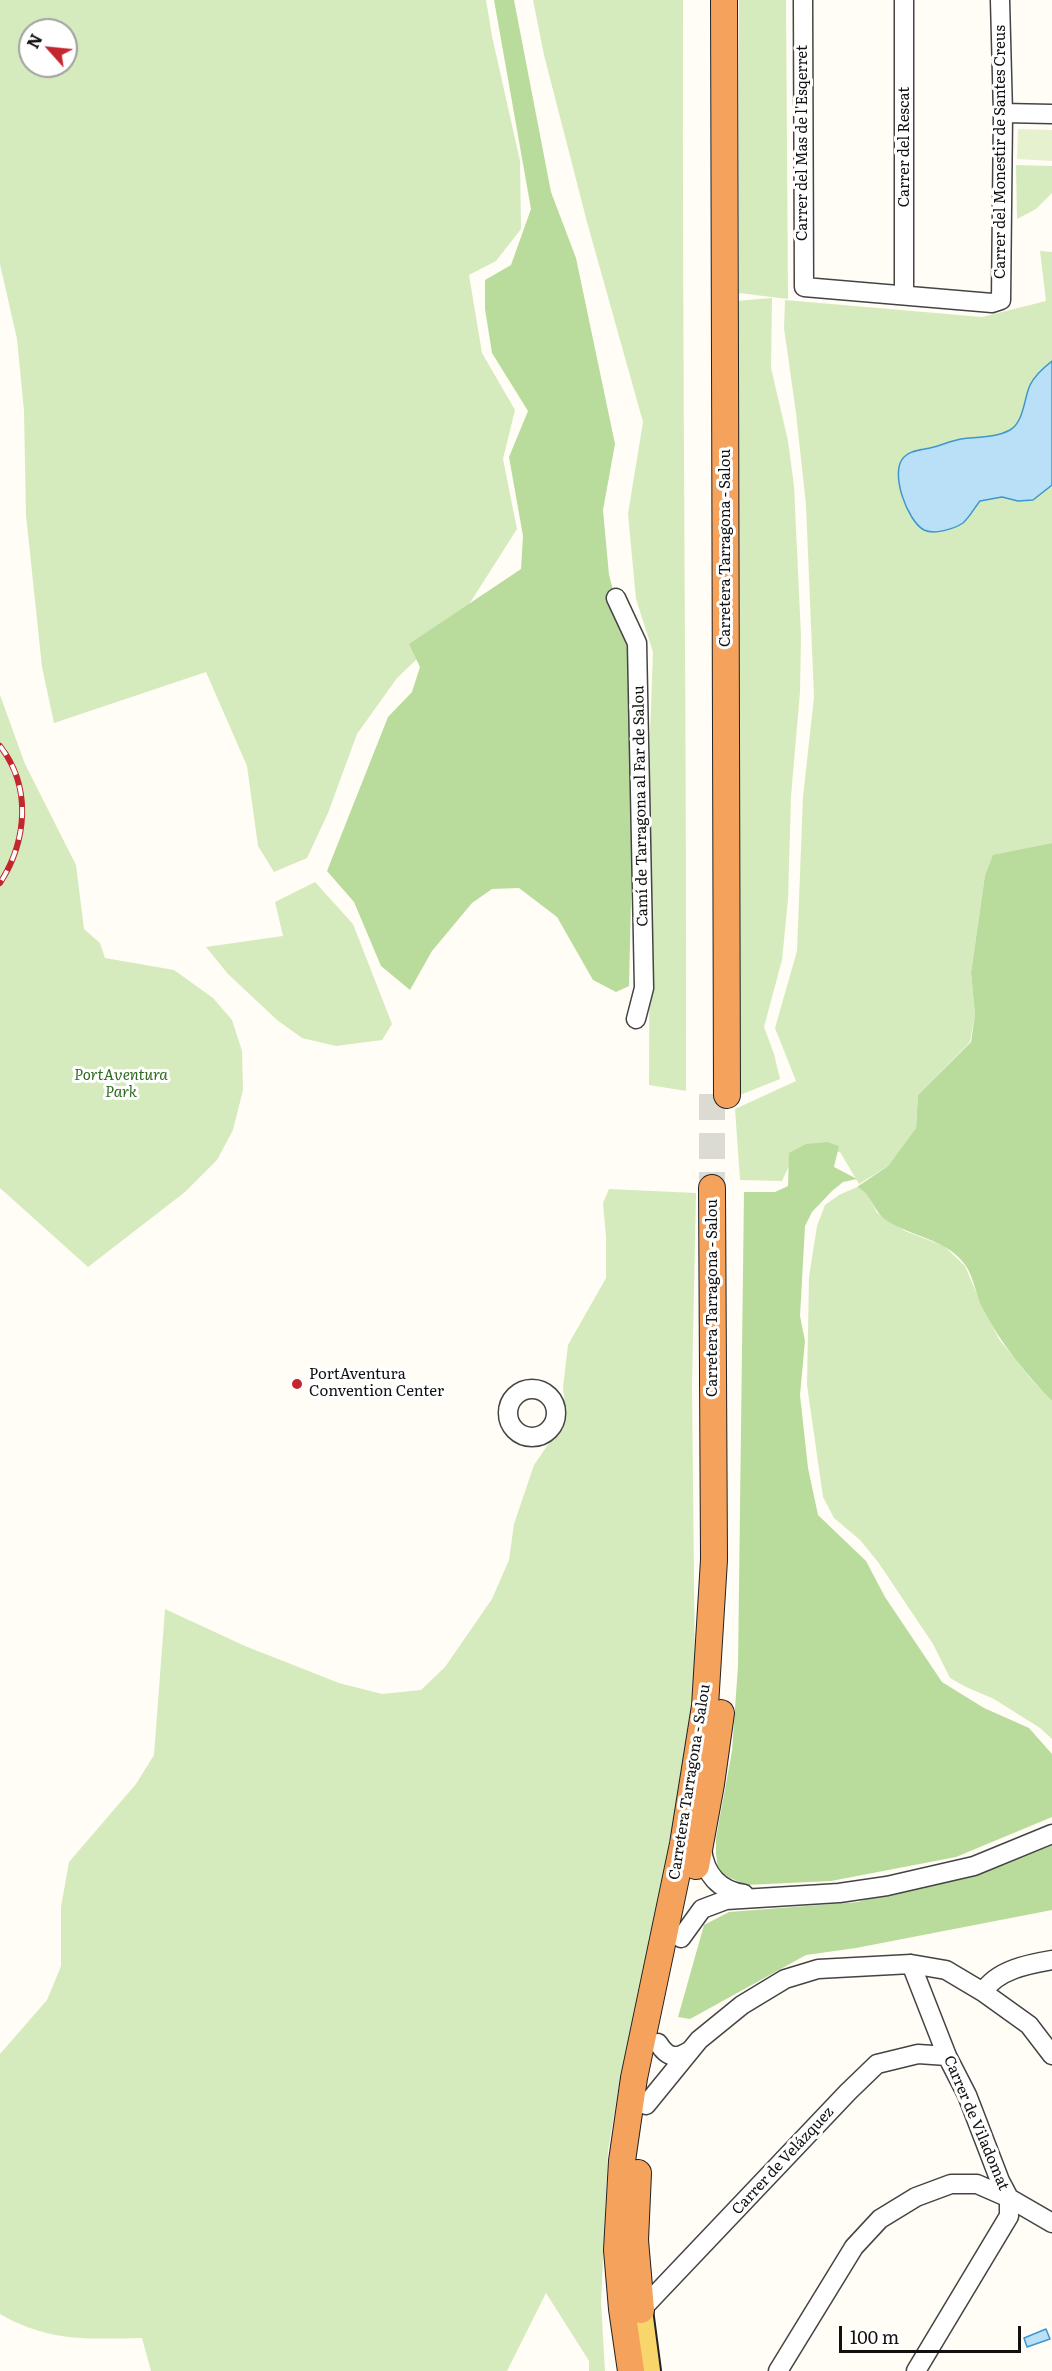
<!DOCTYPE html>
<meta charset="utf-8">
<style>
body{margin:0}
#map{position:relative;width:1052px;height:2371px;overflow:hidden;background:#fffdf5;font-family:Literata,serif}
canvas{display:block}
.north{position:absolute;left:18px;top:18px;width:60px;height:60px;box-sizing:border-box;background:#fff;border:2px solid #a0a0a0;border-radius:50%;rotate:297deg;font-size:16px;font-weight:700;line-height:24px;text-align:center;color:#111}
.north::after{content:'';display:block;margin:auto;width:21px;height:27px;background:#c4262e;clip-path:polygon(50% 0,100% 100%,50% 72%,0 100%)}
.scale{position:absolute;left:839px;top:2326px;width:182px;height:27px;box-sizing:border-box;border:3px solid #111;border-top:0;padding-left:8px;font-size:18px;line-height:21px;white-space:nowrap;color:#111;-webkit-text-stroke:4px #fff;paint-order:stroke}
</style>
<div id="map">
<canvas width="1052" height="2371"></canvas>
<div class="north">N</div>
<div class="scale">100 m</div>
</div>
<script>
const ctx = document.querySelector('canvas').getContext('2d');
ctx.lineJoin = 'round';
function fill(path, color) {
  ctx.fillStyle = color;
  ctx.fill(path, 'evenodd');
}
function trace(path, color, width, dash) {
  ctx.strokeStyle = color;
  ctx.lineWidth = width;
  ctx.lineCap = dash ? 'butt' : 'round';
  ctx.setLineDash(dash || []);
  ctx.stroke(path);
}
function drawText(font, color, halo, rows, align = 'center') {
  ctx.font = font + ' Literata,serif';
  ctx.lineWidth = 6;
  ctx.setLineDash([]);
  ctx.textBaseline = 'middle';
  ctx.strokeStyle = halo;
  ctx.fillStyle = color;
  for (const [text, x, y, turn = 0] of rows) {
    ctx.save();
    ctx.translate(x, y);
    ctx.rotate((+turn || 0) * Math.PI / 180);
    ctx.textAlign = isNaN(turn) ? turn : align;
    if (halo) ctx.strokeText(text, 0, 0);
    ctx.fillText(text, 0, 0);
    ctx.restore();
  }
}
fill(new Path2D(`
 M 0,0 L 486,0 L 492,36 L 520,161 L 521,229 L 496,261 L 469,275 L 482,353 L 515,410 L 503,459 L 517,529 L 461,617 L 397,678 L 357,734 L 328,813 L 307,858 L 274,872 L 258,846 L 247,766 L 206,672 L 54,723 L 42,667 L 26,515 L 24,411 L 17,339 L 0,264 ZM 30,30 L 66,30 L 66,66 L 30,66 Z
 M 533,0 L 683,0 C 682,364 687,727 686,1091 L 649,1085 L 650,733 L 653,652 L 636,599 L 628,514 L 643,422 L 587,222 L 544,55 Z
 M 739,0 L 786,0 L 788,299 L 739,293 Z
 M 1016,165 L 1052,166 L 1052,193 L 1036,209 L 1017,219 Z
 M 1040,251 L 1052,252 L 1052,843 L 993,856 L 985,875 L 971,973 L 975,1014 L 970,1042 L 918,1095 L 916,1128 L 888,1166 L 859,1184 L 840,1152 L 795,1153 L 782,1181 L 740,1180 L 735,1109 L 796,1081 L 775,1028 L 797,951 L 803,797 L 814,697 L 806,505 L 796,413 L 784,328 L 785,300 L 982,317 L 1046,301 Z
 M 772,298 L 771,368 L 788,441 L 794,486 L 801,636 L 800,692 L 791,796 L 788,899 L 782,960 L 764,1027 L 774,1054 L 780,1079 L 740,1095 L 736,917 L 735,301 Z
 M 0,695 L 25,764 L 76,865 L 84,929 L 100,943 L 105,958 L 174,970 L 213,998 L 232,1020 L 242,1051 L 243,1090 L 233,1130 L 217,1160 L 185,1192 L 88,1267 L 0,1188 Z
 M 315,882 L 353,924 L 392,1024 L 382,1040 L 336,1046 L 302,1038 L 277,1020 L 228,974 L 206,947 L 283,936 L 275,902 Z
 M 857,1187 L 867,1192 L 877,1213 L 905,1231 L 944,1246 L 965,1266 L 982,1306 L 999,1339 L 1031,1379 L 1052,1401 L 1052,1739 L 1040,1728 L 994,1699 L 966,1687 L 950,1678 L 933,1644 L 878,1562 L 860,1540 L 834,1518 L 823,1497 L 807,1385 L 809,1277 L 817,1226 L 825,1205 L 839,1195 Z
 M 609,1189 L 696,1193 L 692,1386 L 695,1677 L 676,1810 L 657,1912 L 620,2079 L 608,2151 L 601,2302 L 605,2371 L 589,2371 L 589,2361 L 546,2293 L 507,2371 L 151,2371 L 142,2338 C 88,2339 48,2342 0,2314 L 0,2054 L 47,2000 L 61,1966 L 61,1907 L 69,1862 L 136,1784 L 154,1755 L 165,1609 L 245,1646 L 339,1683 L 382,1694 L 421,1690 L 445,1667 L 492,1599 L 509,1560 L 514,1524 L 534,1465 L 566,1418 L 563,1387 L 568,1345 L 606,1278 L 606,1237 L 603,1203 Z`), '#d5ebbd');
fill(new Path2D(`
 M 494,0 L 514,0 L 551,192 L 576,258 L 615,444 L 603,510 L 609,575 L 631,655 L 634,772 L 629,986 L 616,992 L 593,980 L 557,917 L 519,888 L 492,889 L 472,903 L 432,951 L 410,990 L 381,966 L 354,902 L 327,871 L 388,717 L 412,692 L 420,667 L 409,644 L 521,569 L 523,536 L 509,457 L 528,411 L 492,353 L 485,309 L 485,280 L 511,265 L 531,209 Z
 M 1052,843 L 1052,1401 C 1025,1373 1001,1344 983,1309 C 976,1296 974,1278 966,1266 C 948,1239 911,1237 886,1220 C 873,1211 872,1194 857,1187 L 888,1166 L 916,1128 L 918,1095 L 971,1042 L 975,1014 L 971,973 L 985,875 L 993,855 Z
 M 827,1142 L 839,1146 L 834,1167 L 857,1179 L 843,1182 L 832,1191 L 812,1212 L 805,1226 L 800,1316 L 805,1341 L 800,1395 L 808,1468 L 818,1515 L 866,1561 L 885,1597 L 942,1682 L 984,1708 L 1029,1728 L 1052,1754 L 1052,1817 L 956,1857 L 831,1881 L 746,1885 L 722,1874 L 718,1868 L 716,1854 L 716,1838 L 732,1751 L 738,1666 L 744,1192 L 775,1192 L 788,1186 L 789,1153 L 806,1144 Z
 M 1052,1843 L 1052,1910 L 856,1948 L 806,1955 L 690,2019 L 678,2017 L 704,1925 L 729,1912 L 858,1902 Z`), '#b9dc9c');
fill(new Path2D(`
 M 1018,129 L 1052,130 L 1052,161 L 1017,159 Z`), '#e6f2cf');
const water = new Path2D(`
 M 1052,361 L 1052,485 L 1033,500 L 1018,501 L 1002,497 L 980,501 C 975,507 969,518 963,523 C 954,529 934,535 924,530 C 907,521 889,471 904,457 C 910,450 922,450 930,448 C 940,446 950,441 961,439 C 977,437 995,438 1010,430 C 1024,422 1024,398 1030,385 C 1035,375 1043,368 1052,361 Z
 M 1046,2329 L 1050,2339 L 1027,2347 L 1024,2338 Z`);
fill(water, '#b9e0f7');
trace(water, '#3f96cf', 1.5);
trace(new Path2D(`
 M 712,1094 L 712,1188`), '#dbdad3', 26, [26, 13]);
const minor = new Path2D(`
 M 803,0 L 804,287 L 992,303 L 1001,300 L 1003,113 L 1000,0
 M 1003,113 L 1052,114
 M 904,295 L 904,0
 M 616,598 L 637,643 L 644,988 L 636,1019
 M508 1413a24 24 0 1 1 48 0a24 24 0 1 1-48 0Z
 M 702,1849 C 705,1874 718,1890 744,1894
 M 681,1938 L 702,1909 L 726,1900 L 839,1893 L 887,1886 L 974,1866 L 1052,1834
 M 911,1964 L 947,2056 L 967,2095 L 1000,2181 L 1009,2198 L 1009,2216 L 916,2371
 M 983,1992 C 997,1970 1028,1964 1052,1960
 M 658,2043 C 667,2057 675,2060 689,2051
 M 646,2105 L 699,2040 L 742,2005 L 785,1979 L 818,1969 L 911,1964 L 946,1970 L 983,1992 L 1029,2025 L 1052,2055
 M 641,2310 L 848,2092 L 877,2064 L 918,2054 L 947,2056
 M 778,2371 L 854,2247 L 880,2219 L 916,2197 L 951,2184 L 977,2184 L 1009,2198 L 1052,2223`);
const major = new Path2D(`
 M 641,2310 L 649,2371`);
const highway = new Path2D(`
 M 724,0 L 727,1095
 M 696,1866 L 711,1784 L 721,1713
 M 638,2173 L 635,2240 L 641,2310
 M 631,2371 L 622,2309 L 617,2250 L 622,2161 L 634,2078 L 683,1844 L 705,1706 L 714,1560 L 712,1188`);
trace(minor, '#444', 21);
trace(major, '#222', 26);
trace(highway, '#222', 28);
trace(minor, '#fff', 18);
trace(major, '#f9d66b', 22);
trace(highway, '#f5a25d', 26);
const rail = new Path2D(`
 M 0,746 C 32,787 27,841 0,883`);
trace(rail, '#c4262e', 6);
trace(rail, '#fff', 4, [11]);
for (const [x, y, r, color] of [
 [297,1384,6,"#c4262e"]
]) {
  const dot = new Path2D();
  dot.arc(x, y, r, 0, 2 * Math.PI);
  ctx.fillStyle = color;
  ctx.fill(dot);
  trace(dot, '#fff', 2);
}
drawText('15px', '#111', '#fff', [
 ["Carrer del Mas de l'Esqerret",803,143,-90],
 ["Carrer del Rescat",905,147,-90],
 ["Carrer del Monestir de Santes Creus",1001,152,-90],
 ["Carretera Tarragona - Salou",726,548,-90],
 ["Camí de Tarragona al Far de Salou",641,806,-91],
 ["Carretera Tarragona - Salou",713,1298,-90],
 ["Carretera Tarragona - Salou",690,1782,-81],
 ["Carrer de Viladomat",976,2123,67],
 ["Carrer de Velázquez",783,2161,-47]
]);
drawText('italic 15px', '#2f6b1f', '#fff', [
 ["PortAventura",121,1076],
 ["Park",121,1093]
]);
drawText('15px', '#111', '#fff', [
 ["PortAventura",309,1375],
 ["Convention Center",309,1392]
], 'left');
</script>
